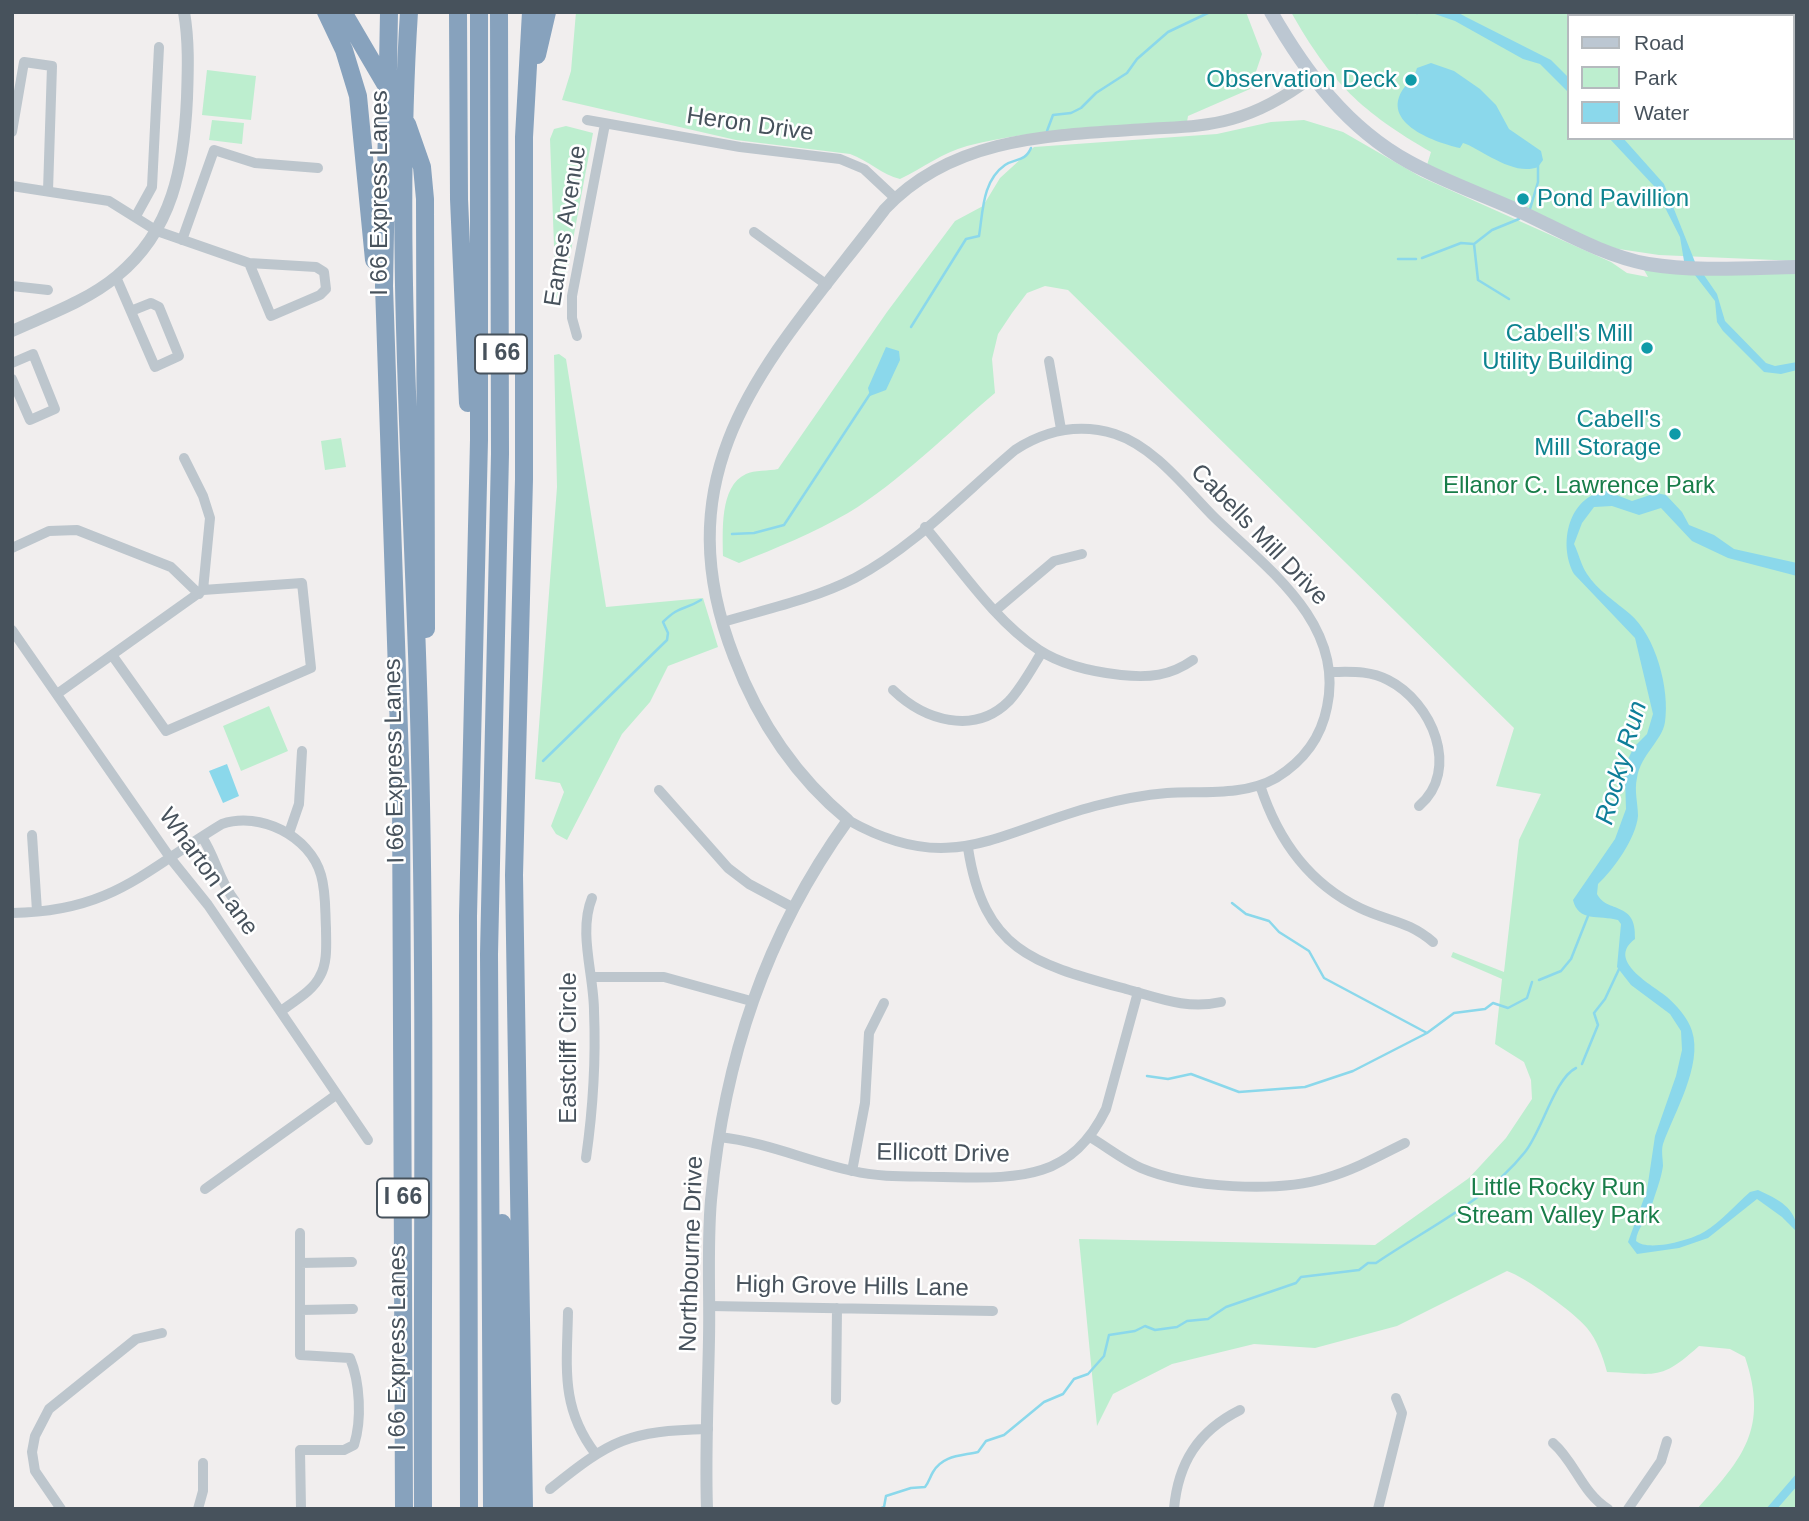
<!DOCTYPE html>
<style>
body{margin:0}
#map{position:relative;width:1809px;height:1521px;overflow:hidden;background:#f1eeee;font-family:Arial,sans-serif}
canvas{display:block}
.frame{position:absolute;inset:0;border:14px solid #47525c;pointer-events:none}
.legend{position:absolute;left:1567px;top:14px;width:228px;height:126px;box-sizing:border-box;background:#fff;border:2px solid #b5babe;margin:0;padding:9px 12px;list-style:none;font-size:21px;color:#47525c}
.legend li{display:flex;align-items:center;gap:14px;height:35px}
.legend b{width:35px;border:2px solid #b5babe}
</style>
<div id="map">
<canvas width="1809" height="1521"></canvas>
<div class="frame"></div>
<ul class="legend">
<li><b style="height:9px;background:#bcc7d2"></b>Road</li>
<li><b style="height:19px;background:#bdeecf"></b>Park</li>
<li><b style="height:19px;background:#8bd8eb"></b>Water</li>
</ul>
</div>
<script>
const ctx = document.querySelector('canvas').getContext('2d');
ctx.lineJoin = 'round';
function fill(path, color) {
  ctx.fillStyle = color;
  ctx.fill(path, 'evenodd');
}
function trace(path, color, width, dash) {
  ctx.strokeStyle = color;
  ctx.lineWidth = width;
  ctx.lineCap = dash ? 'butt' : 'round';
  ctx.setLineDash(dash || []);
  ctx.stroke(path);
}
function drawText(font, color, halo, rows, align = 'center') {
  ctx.font = font + ' Arial,sans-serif';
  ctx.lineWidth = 5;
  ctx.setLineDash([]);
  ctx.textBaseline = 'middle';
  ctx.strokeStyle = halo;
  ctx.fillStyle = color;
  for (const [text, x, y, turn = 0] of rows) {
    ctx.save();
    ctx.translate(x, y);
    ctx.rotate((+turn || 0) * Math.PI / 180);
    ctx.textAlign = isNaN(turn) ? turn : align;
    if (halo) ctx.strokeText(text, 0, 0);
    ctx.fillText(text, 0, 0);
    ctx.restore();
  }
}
fill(new Path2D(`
 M 576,12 L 1246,12 L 1262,54 L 1250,89 L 1188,116 L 1187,122 C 1114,127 1038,128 967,146 C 942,153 923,168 900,179 C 882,175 868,160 850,154 L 736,140 L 562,100 L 571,71 Z
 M 1291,12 L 1797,12 L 1797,261 L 1659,255 L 1612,248 L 1427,165 L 1431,152 C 1362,112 1331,83 1291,12 ZM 1569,16 L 1793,16 L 1793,138 L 1569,138 Z
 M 207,70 L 256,76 L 251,120 L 202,115 Z
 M 212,120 L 244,123 L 242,144 L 209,140 Z
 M 1304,120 L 1343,132 L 1421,177 L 1611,262 L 1627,273 L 1648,277 L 1644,270 L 1797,273 L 1797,1509 L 1697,1509 C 1743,1458 1769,1429 1745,1357 L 1730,1349 L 1699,1346 C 1660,1381 1657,1374 1607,1372 C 1603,1357 1597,1340 1587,1328 C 1575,1313 1525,1277 1507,1271 L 1397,1326 L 1315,1348 L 1254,1344 L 1172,1364 L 1113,1394 L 1097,1426 L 1079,1239 L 1375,1245 L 1469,1178 L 1506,1138 L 1532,1099 L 1531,1080 L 1524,1062 L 1495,1044 L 1502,979 L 1451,957 L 1453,952 L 1504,972 L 1519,840 L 1541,794 L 1496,786 L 1514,728 L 1068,290 L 1045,286 L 1027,293 L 1012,313 L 998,334 L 992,359 L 995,393 C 950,431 898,483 848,513 C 813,533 777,548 739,563 L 723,556 C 723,533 719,486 746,474 C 754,470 769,471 778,469 L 887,312 L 955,221 L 983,206 L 1000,178 L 1034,147 L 1217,134 L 1271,122 Z
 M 566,126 L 593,133 L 566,277 L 556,299 L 550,139 L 554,129 Z
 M 559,354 L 566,359 L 606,607 L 703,598 L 718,647 L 668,666 L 650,702 L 622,734 L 567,840 L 556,834 L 551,826 L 564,792 L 560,783 L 535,779 L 557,487 L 554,355 Z
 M 341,438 L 346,467 L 325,470 L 321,441 Z
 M 269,706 L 288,751 L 241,771 L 223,726 Z`), '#bdeecf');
fill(new Path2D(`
 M 1429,12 L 1457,12 L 1466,17 L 1551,60 L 1569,78 L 1569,93 L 1540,64 L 1523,59 L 1455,21 Z
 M 1431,63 L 1454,71 L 1480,89 L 1496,105 L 1509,129 L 1541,151 L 1543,160 L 1538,167 C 1513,177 1480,148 1463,143 L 1460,148 C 1433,142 1375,121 1407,84 L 1411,86 L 1417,68 Z
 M 1609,138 L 1623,138 L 1664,184 L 1695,262 L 1717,294 L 1725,321 L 1766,363 L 1775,366 L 1797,362 L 1797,370 L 1781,374 L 1764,372 L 1723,331 L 1717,322 L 1715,301 L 1684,261 L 1680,237 L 1654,186 Z
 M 886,347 L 899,351 L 900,360 L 886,390 L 870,396 L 868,388 Z
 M 1606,491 L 1632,501 L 1656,493 L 1666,495 L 1682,512 L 1689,525 L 1714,535 L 1734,549 L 1797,563 L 1797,576 L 1728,558 L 1692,541 L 1661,508 L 1639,515 L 1612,506 L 1594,507 L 1582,523 L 1574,544 C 1579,554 1581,565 1587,574 C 1597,590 1616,602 1630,614 C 1656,636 1670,690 1665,722 C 1662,741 1641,754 1637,778 C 1634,791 1638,803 1638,816 C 1636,838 1614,869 1598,884 L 1597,894 C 1607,914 1637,900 1635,939 C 1605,961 1653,985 1667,997 C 1677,1006 1688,1018 1692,1031 C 1703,1065 1674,1113 1663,1144 C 1661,1151 1663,1159 1663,1166 C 1661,1180 1655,1194 1651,1208 C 1647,1220 1637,1228 1636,1241 C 1648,1252 1691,1240 1704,1232 C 1722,1221 1735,1205 1750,1192 L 1758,1190 C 1778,1199 1797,1208 1797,1232 L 1782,1217 L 1757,1199 L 1708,1238 L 1679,1248 L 1637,1254 L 1628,1242 L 1647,1190 L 1655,1136 L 1676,1076 L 1682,1050 L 1681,1031 L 1670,1014 L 1631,985 L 1617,967 L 1621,924 L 1618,920 C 1599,915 1578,922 1573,900 L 1615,839 L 1626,809 L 1625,778 L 1628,759 L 1634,747 L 1647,734 L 1653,714 L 1635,638 L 1574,574 C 1558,545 1568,496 1606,491 Z
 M 227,764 L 239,796 L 223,803 L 209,771 Z
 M 1797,1473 L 1797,1486 L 1777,1509 L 1766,1509 Z`), '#8bd8eb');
trace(new Path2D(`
 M 1417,13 L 1418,12
 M 1047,131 L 1053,115 L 1071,113 L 1081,108 L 1096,93 L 1127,73 L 1137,59 L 1168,32 L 1210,12
 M 1530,209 L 1538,182 L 1538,165
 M 1474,244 L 1478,280 L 1509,299
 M 1422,258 L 1461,243 L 1474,244 L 1492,230 L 1519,219
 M 1398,259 L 1416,259
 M 911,327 L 966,239 L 979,236 C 983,212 982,181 1005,165 C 1016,158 1025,162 1031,148
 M 732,534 L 754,533 L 784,525 L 870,394
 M 543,761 L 667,640 L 668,633 L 663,622 C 680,605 683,611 701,600
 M 1232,903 L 1246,914 L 1269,921 L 1279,932 L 1309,951 L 1324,978 L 1427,1033
 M 1539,980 L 1561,971 L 1571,959 L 1588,916
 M 1582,1064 L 1598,1025 L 1594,1013 L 1605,999 L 1620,967
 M 1147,1076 L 1168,1079 L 1191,1074 L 1239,1092 L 1305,1087 L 1353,1071 L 1427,1033 L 1454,1013 L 1485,1009 L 1493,1003 L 1508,1008 L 1527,998 L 1532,982
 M 879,1509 L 884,1507 L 886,1496 L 911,1488 L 925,1487 C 929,1482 930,1477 933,1472 C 943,1455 961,1456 978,1452 L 986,1441 L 1004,1435 L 1044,1402 L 1063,1394 L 1074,1379 L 1088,1374 L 1104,1356 L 1109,1335 L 1135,1331 L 1145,1326 L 1155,1330 L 1177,1327 L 1187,1321 L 1208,1319 L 1226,1307 L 1296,1283 L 1301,1277 L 1359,1270 L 1368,1263 L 1376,1263 C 1427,1228 1485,1202 1525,1152 C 1542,1131 1555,1078 1576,1068`), '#8bd8eb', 2.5);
trace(new Path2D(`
 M 587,120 L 740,147 L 840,159 L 864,169 L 895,198
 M 12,132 L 24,62 L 52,66 L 48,191
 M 12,186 L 109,201 L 157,231 L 249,263 L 316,267 L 324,272 L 326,289 L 320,295 L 271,316 L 249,263
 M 136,216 L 152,187 L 159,47
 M 754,232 L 827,285
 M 182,240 L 214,150 L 255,163 L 318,168
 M 116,277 L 155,367 L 179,356 L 159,307 L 151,303 L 131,311
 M 12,286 L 48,290
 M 577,336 L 572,318 L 572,296 L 605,124
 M 1049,361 L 1061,429
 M 12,363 L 33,354 L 55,409 L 30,420 L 12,379
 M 925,527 C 960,568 994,620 1039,650 C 1062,665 1094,672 1121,675 C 1149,678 1170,676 1193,660
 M 12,548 L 49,531 L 77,530 L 171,567 L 199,594
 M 996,610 L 1054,561 L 1082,554
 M 723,622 C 767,609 814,599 855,578 C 914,547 964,493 1015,450 C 1046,430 1079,423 1115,434 C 1155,447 1186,489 1215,518 C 1268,569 1345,624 1327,707 C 1321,738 1302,762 1276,778 C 1245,796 1202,791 1167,793 C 1143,795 1118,800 1095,806 C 997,832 950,878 848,820
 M 12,630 L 171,859 L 208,905 L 368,1140
 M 112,655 L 166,731 L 311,668 L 302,583 L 203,590
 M 1330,672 C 1350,672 1369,670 1388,680 C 1432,702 1461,770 1419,806
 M 893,690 C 924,720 974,736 1009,701 C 1022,687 1032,668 1042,652
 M 57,694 L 203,590 L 210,518 L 203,496 L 184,458
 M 1260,785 C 1277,838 1308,883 1360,908 C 1389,922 1407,920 1433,942
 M 659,790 L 728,868 L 749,884 L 792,907
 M 289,833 L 299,804 L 302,751
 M 32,835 L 37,911
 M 202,837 C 216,858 219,881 235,901
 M 968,848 C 984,952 1035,964 1126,989 C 1159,998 1187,1010 1221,1002
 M 12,913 C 111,912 144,871 222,824 C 260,811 310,836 321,875 C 326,892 325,910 326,928 C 326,943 328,962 320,976 C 313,991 294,1001 281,1011
 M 593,977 L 664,977 L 751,1001
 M 719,1137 C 766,1142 807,1161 853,1171 C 882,1178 913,1176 943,1177 C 1015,1178 1070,1183 1106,1109 L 1138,992
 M 1090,1137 C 1107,1147 1123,1160 1141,1168 C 1188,1188 1277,1193 1326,1178 C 1354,1170 1379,1156 1405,1143
 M 586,1158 C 593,1109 596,1060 594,1011 C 594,975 578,932 592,898
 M 852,1171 L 865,1103 L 869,1033 L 884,1003
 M 205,1189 L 336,1095
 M 300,1233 L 300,1355 L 350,1358 C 360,1382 362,1420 354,1445 L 344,1450 L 300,1450 L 301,1509
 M 300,1263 L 352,1262
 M 710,1306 L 993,1311
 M 300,1310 L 353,1309
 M 568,1312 C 567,1366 560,1407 595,1453
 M 836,1400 L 837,1308
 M 1553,1443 C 1575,1462 1582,1493 1608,1509
 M 550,1489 C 612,1439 628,1431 708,1429
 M 61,1509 L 35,1471 L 32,1452 L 35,1436 L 49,1409 L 136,1339 L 162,1333
 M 198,1509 L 203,1491 L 203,1463
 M 1174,1509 C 1178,1463 1198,1431 1240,1410
 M 1378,1509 L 1402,1413 L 1396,1398
 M 1628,1509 L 1661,1461 L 1667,1441`), '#bdc6cd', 10);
trace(new Path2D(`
 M 12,331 C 47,315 87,301 117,276 C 173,230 184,166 187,98 C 188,69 189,41 184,12
 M 707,1509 C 705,1452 708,1395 709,1339 C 710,1293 707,1246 711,1200 C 724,1060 765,935 848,820 C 796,777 758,720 734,657 C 658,461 775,354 885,209 C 953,136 1054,135 1147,129 C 1176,127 1204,127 1232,119 C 1261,111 1288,95 1312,77`), '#bdc6cd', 12);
trace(new Path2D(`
 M 1271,12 C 1306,73 1347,128 1409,162 C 1445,182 1484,195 1521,212 C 1562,231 1604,256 1648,264 C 1696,272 1748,268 1797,267`), '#bcc7d2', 14);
trace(new Path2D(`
 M 326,12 L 344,50 L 358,96 L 374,260
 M 343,12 L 387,87
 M 389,12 L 384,286 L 401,790 L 404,1509
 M 409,12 C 393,261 415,508 420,757 C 426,1007 422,1258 423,1509
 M 458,12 L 459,199 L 468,403
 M 537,55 L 547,12
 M 407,124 L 422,167 L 425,199 L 426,629
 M 502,1223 L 509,1509
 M 469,1509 L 468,916 L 479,440 L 479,12
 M 492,1509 L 489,954 L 500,454 L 499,12
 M 524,1509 L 514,875 L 524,479 L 524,137 L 531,12`), '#87a2bd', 18);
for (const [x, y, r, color] of [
 [1411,80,7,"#0f9aa8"],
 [1523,199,7,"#0f9aa8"],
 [1647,348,7,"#0f9aa8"],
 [1675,434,7,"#0f9aa8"]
]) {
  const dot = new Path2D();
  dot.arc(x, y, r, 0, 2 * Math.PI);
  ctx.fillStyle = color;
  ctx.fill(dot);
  trace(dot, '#fff', 2.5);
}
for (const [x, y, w] of [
 [501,354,52],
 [403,1198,52]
]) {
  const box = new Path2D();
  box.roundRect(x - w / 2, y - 19.5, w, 39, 5);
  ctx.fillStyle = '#fff';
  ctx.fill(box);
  trace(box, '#47525c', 2);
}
drawText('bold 23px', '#47525c', null, [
 ["I 66",501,354],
 ["I 66",403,1198]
]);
drawText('24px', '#0d838f', '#fff', [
 ["Observation Deck",1397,80],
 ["Pond Pavillion",1537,199,"left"],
 ["Cabell's Mill",1633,334],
 ["Utility Building",1633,362],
 ["Cabell's",1661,420],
 ["Mill Storage",1661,448]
], 'right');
drawText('24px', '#47525c', '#fff', [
 ["Heron Drive",750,125,8],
 ["I 66 Express Lanes",380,193,-90],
 ["Eames Avenue",566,226,-81],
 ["Cabells Mill Drive",1259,535,46],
 ["I 66 Express Lanes",395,761,-91],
 ["Wharton Lane",208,872,54],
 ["Eastcliff Circle",569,1048,-90],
 ["Ellicott Drive",943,1154,1],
 ["Northbourne Drive",692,1254,-88],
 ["High Grove Hills Lane",852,1287,1],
 ["I 66 Express Lanes",398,1348,-90]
]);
drawText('24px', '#187d49', '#fff', [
 ["Ellanor C. Lawrence Park",1579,486],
 ["Little Rocky Run",1558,1188],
 ["Stream Valley Park",1558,1216]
]);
drawText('italic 26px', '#0e7e99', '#fff', [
 ["Rocky Run",1622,763,-74]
]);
</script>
